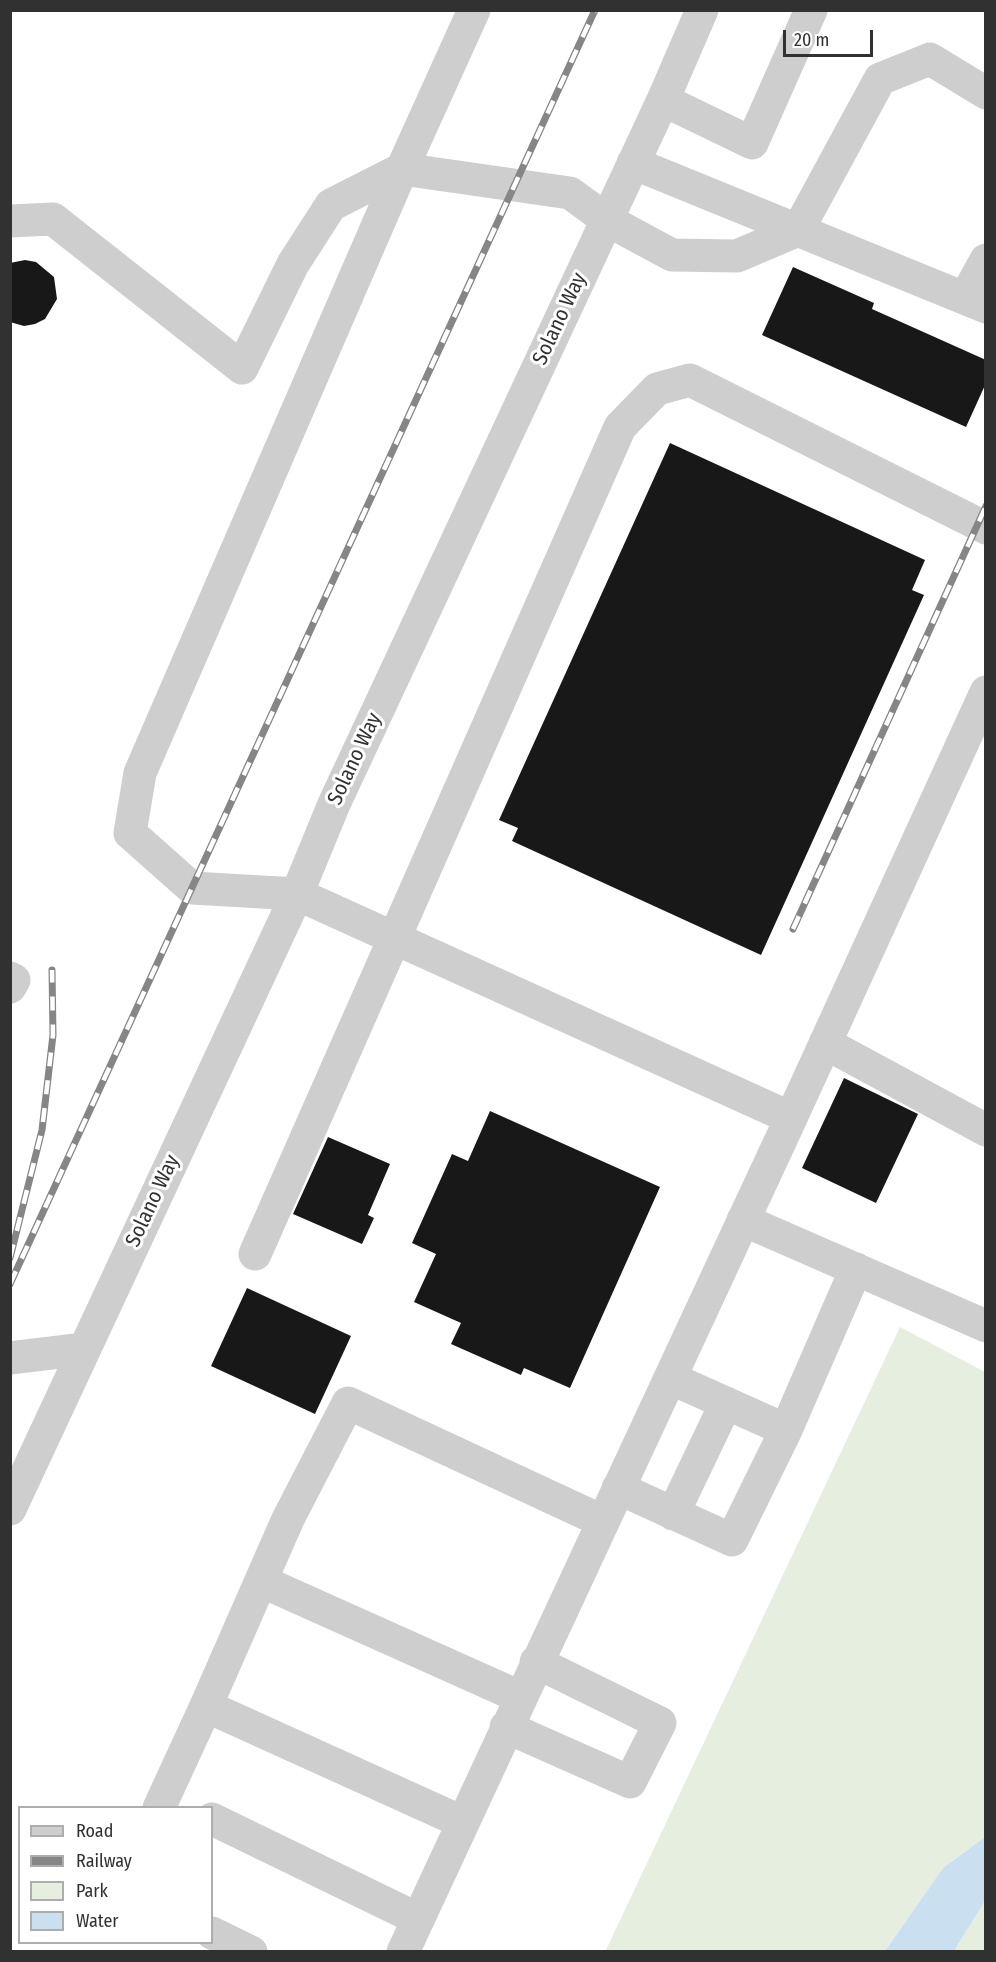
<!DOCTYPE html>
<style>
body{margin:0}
#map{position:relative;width:996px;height:1962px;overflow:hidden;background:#fff;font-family:"Fira Sans Condensed",sans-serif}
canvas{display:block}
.frame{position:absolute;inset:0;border:12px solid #313131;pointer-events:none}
.legend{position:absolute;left:18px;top:1806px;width:195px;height:138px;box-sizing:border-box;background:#fff;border:2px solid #adadad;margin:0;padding:8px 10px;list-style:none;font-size:18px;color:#313131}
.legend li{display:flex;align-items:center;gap:12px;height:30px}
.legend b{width:30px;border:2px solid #adadad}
.scale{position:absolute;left:783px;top:30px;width:90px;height:27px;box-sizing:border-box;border:3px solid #313131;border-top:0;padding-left:8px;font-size:18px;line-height:21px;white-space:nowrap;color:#313131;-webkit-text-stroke:4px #fff;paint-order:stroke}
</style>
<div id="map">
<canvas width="996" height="1962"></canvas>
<div class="frame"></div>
<ul class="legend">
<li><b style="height:8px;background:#cecece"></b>Road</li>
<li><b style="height:8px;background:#868686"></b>Railway</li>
<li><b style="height:16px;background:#e6efdf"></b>Park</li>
<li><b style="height:16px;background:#cadff0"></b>Water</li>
</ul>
<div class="scale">20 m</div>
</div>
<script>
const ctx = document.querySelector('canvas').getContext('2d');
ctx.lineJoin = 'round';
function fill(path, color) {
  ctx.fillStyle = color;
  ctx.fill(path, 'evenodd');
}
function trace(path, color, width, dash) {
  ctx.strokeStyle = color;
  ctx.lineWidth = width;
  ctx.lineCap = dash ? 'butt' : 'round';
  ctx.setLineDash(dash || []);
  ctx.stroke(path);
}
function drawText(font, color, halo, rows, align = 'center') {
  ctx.font = font + ' "Fira Sans Condensed",sans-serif';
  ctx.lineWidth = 6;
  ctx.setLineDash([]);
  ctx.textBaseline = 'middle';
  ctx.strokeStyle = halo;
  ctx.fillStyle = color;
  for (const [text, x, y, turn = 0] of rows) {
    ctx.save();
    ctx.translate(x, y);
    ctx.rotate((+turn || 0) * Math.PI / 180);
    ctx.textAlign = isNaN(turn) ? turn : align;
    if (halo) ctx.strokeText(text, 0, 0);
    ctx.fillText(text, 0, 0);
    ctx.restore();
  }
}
fill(new Path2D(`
 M 900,1327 L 985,1372 L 985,1837 L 943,1868 L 885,1951 L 605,1952 Z
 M 985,1901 L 985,1951 L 954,1951 Z`), '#e6efdf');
fill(new Path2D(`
 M 985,1837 L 985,1901 L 954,1951 L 885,1951 L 943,1868 Z`), '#cadff0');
fill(new Path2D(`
 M 25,260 L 36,262 L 54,277 L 57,299 L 45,319 L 35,324 L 24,326 L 10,322 L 10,263 Z
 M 793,267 L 874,303 L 872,309 L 986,360 L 986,383 L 966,427 L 762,335 Z
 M 670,443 L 925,560 L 912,590 L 924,595 L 761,955 L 512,841 L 518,828 L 499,820 Z
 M 844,1078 L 918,1114 L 876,1203 L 802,1168 Z
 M 490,1111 L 660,1187 L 570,1388 L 524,1368 L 521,1375 L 451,1344 L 461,1323 L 414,1302 L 436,1254 L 412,1243 L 452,1154 L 468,1161 Z
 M 328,1137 L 390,1164 L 368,1215 L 374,1218 L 362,1244 L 293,1214 Z
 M 247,1288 L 351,1336 L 315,1414 L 211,1366 Z`), '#181818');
trace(new Path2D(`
 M 663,100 L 752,143 L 811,10
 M 633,163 L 986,307
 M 10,221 L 53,219 L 242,368 L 293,264 L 331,205 L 402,169 L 570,193 L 607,220 L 672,255 L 737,256 L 798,230 L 880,79 L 930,59 L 986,93
 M 965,298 L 986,260
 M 10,978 L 14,980 L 10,987
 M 825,1043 L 986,1130
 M 791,1118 L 986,692
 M 743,1220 L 986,1326
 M 255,1254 L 620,427 L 657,389 L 690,380 L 986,528
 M 10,1358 L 84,1349
 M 786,1430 L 856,1269
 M 618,1488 L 732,1540 L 786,1430 L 670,1378
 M 10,1509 L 297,894 L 334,804 L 663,100 L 702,10
 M 673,1514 L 726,1403
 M 261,1581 L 520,1697
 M 206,1706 L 462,1822
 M 506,1727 L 630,1782 L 660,1723 L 536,1662
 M 159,1808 L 206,1706 L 288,1519 L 348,1403 L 602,1521
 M 212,1819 L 418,1919
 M 212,1933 L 251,1952
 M 403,1952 L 791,1118 L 297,894 L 192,888 L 130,833 L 140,773 L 402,169 L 474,10`), '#cecece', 33);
const rail = new Path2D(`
 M 793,929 L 986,506
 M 10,1258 L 42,1130 L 53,1035 L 52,970
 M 10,1284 L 595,10`);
trace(rail, '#868686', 7);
trace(rail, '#fff', 4.5, [14]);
drawText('21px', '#313131', '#fff', [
 ["Solano Way",560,319,-65],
 ["Solano Way",355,759,-65],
 ["Solano Way",153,1201,-65]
]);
</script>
